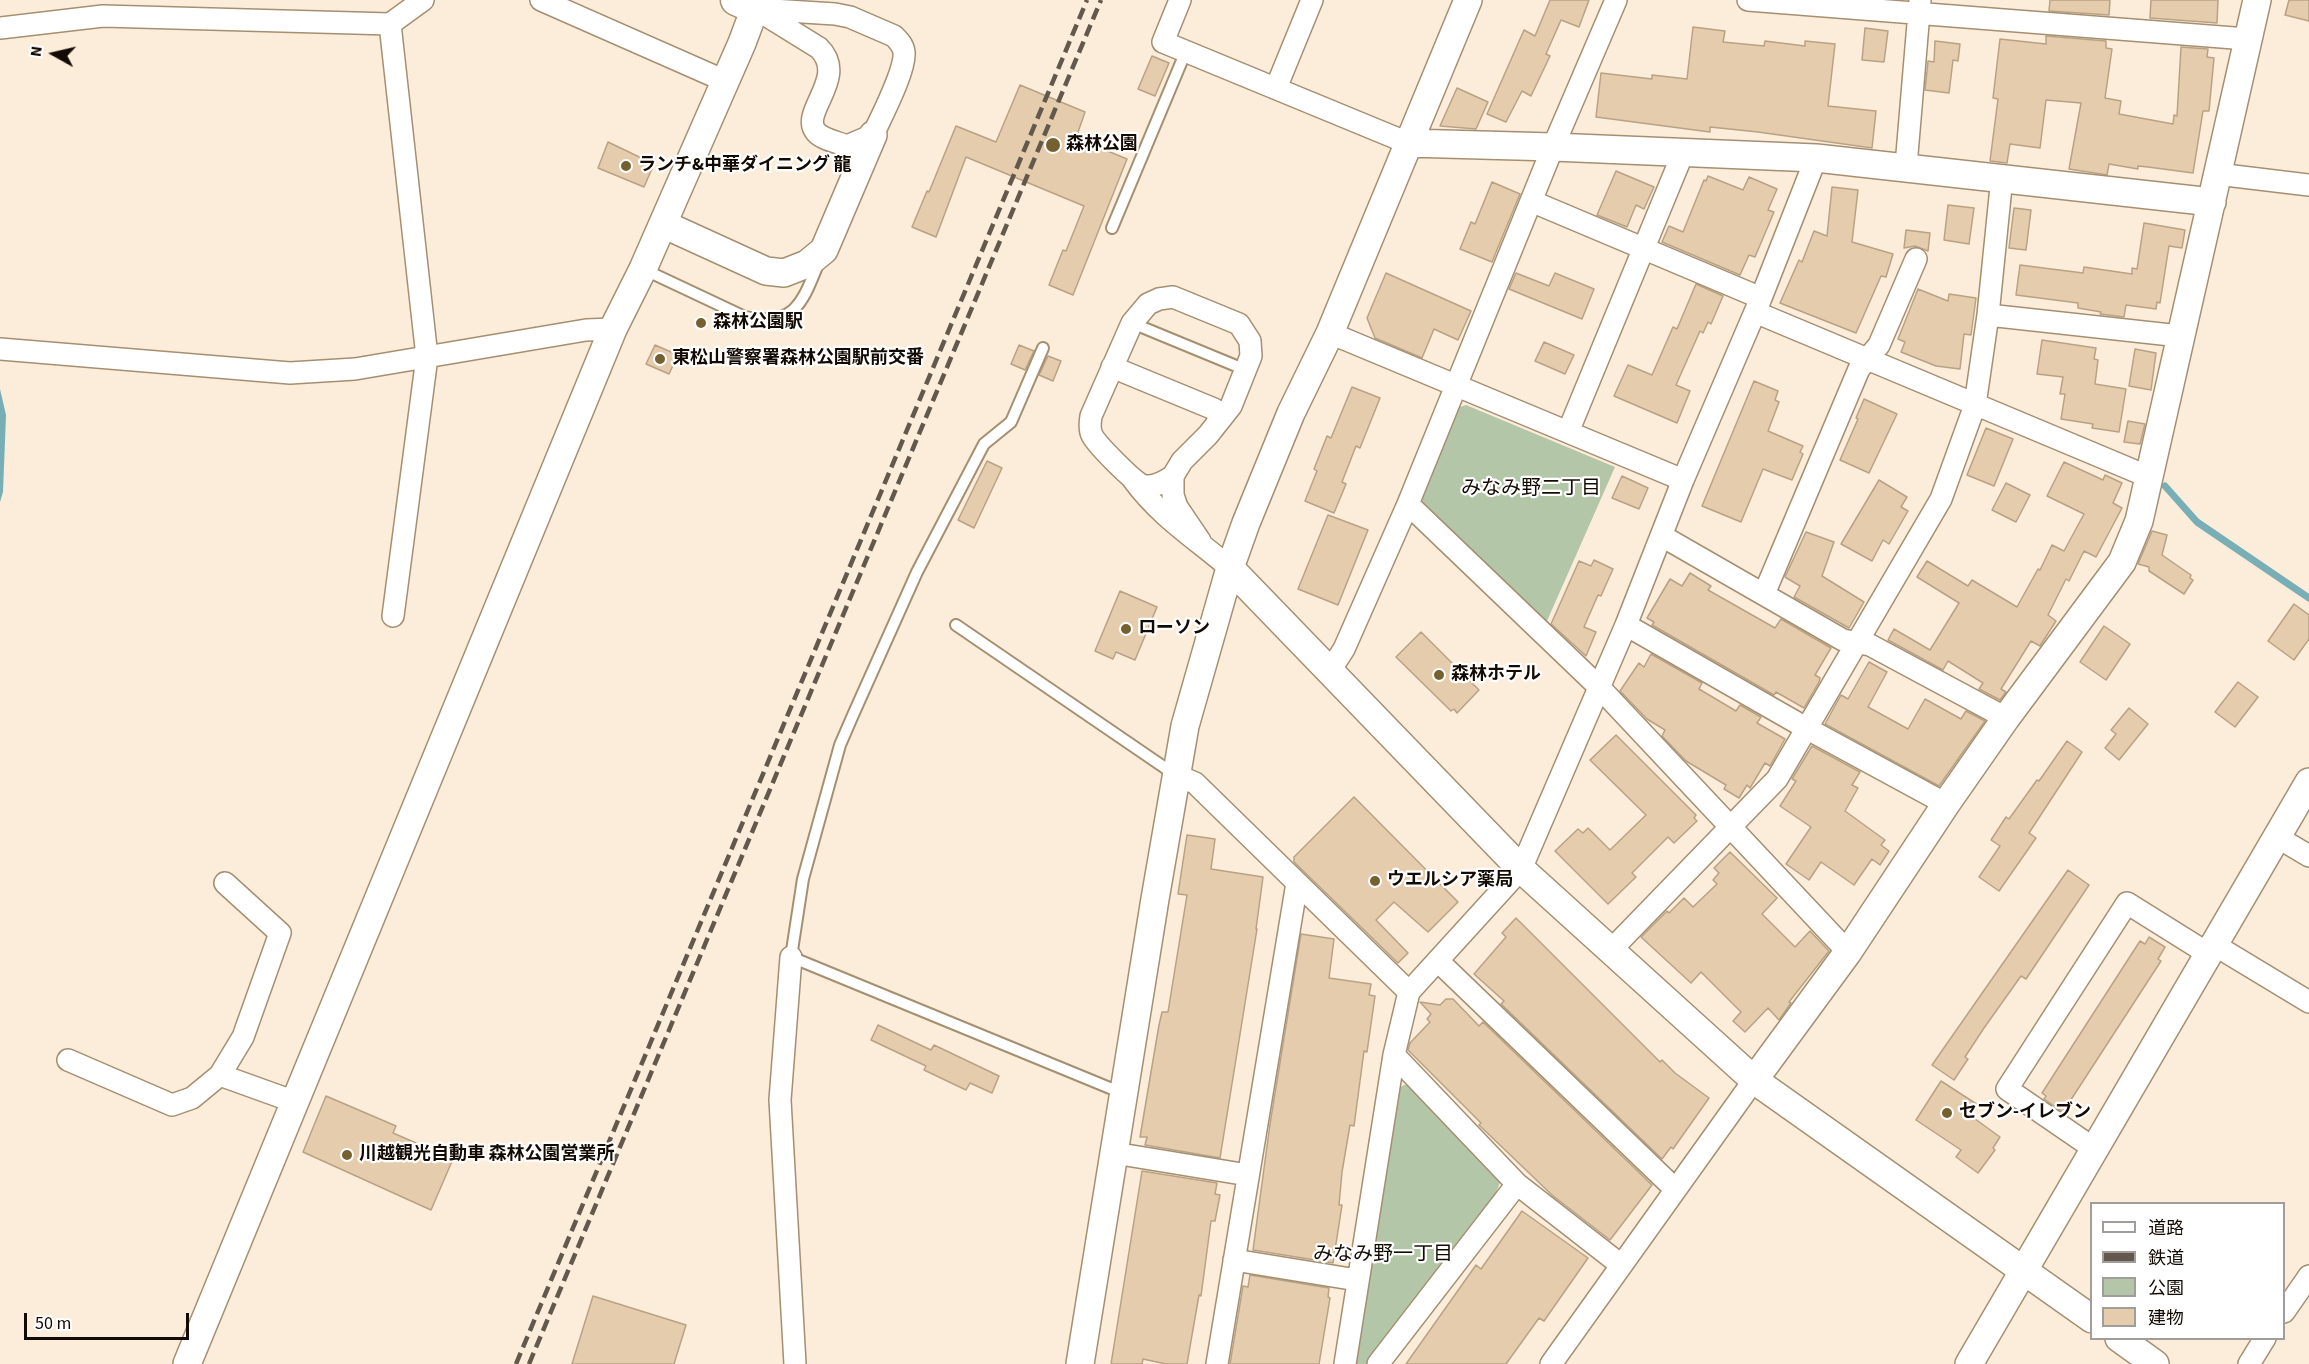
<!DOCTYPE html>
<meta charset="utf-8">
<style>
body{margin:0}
#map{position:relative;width:2309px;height:1364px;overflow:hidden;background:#fcedda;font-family:"Source Sans 3","Noto Sans JP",sans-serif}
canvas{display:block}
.legend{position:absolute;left:2090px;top:1202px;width:195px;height:138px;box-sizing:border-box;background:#fff;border:2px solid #a19d9a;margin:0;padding:8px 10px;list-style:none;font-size:18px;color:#130b03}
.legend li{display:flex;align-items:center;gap:12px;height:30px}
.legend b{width:30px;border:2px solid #a19d9a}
.north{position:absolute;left:24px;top:24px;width:60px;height:60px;-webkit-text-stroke:4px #fff;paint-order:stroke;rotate:278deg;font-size:16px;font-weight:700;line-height:24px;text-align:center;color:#130b03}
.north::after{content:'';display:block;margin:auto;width:21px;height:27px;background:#130b03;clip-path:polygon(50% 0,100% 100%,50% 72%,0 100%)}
.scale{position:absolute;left:24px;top:1313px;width:165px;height:27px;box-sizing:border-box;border:3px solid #130b03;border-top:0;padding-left:8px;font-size:18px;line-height:21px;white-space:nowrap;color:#130b03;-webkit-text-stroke:4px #fff;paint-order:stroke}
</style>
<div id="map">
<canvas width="2309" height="1364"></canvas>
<ul class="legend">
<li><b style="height:8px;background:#fff"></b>道路</li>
<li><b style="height:8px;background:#62584c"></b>鉄道</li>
<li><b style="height:16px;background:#b3c6a8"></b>公園</li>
<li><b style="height:16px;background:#e4ccad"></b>建物</li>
</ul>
<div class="north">N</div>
<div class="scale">50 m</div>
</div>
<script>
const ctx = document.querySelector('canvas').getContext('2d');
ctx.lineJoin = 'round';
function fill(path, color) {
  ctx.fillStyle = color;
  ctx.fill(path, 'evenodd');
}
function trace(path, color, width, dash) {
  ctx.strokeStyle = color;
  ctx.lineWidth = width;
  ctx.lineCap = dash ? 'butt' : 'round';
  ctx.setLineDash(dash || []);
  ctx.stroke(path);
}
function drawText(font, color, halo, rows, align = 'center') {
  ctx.font = font + ' "Source Sans 3","Noto Sans JP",sans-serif';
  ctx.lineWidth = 4.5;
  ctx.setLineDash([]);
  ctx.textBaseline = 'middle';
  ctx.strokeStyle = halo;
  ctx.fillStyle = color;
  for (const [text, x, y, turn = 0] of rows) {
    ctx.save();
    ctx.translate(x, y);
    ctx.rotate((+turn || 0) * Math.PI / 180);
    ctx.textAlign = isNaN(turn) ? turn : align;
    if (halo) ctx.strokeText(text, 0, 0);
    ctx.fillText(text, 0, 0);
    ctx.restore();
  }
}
fill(new Path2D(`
 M 1466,405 L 1615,467 L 1543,630 L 1422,509 L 1419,498 L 1456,408 Z
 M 1411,1083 L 1503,1174 L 1496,1193 L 1374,1364 L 1351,1364 L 1396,1088 Z`), '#b3c6a8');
fill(new Path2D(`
 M 0,389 L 6,415 L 3,492 L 0,502 Z`), '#78aeb5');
trace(new Path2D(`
 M 2165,486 L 2197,522 L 2309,598`), '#78aeb5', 7);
const building = new Path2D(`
 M 1550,0 L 1589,0 L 1579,27 L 1561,20 L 1546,54 L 1550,56 L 1531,96 L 1522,91 L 1506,122 L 1487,114 L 1524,30 L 1535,36 Z
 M 2050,0 L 2110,0 L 2109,15 L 2049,11 Z
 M 2151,0 L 2218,0 L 2217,23 L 2150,18 Z
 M 2289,0 L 2309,0 L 2309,21 L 2285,15 Z
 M 1693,27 L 1725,31 L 1723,42 L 1764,46 L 1765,41 L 1805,46 L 1805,41 L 1835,44 L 1828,106 L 1876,111 L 1872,148 L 1758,132 L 1710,127 L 1710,132 L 1596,117 L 1601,73 L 1652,79 L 1652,75 L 1687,79 Z
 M 1865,28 L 1888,31 L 1884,62 L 1862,60 Z
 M 2046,36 L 2106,41 L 2106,48 L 2112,49 L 2105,98 L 2121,101 L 2119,114 L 2173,124 L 2174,115 L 2177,116 L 2181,47 L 2208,49 L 2207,57 L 2214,58 L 2209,111 L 2203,111 L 2193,173 L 2148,167 L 2138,166 L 2138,169 L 2109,164 L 2107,175 L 2069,169 L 2081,103 L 2046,100 L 2040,148 L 2010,144 L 2007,163 L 1990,161 L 1998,99 L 1993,98 L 2000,39 L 2046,44 Z
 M 1935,41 L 1960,44 L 1958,61 L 1953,60 L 1949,93 L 1925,90 L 1928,61 L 1934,62 Z
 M 1152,56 L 1169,63 L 1155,96 L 1138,89 Z
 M 1020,85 L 1085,112 L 1076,138 L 1127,159 L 1073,295 L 1049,285 L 1063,250 L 1066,251 L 1084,206 L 966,157 L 936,237 L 912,227 L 927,191 L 929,192 L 956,126 L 996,142 Z
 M 1457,88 L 1488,102 L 1476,129 L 1440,126 Z
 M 608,142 L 654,164 L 644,187 L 598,168 Z
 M 1616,171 L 1654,187 L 1644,209 L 1636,205 L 1627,227 L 1597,215 Z
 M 1708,176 L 1743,190 L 1749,177 L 1777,189 L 1768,210 L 1774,212 L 1755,257 L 1749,255 L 1740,275 L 1662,242 L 1669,226 L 1683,232 L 1704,180 L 1706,181 Z
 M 1492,182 L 1520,194 L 1492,262 L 1460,249 L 1471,222 L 1475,224 Z
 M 1832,187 L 1858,190 L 1852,242 L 1893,254 L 1886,277 L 1881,276 L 1856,333 L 1780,303 L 1799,260 L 1802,262 L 1814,231 L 1827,236 Z
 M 1948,205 L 1974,208 L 1969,244 L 1944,240 Z
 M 2014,208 L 2031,210 L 2026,250 L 2009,248 Z
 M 2144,223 L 2185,230 L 2182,248 L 2169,246 L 2160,303 L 2157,302 L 2156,309 L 2126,305 L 2124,317 L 2100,314 L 2101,312 L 2078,308 L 2078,303 L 2016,295 L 2020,265 L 2083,273 L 2084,267 L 2132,274 L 2132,268 L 2137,269 Z
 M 1906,230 L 1930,233 L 1928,251 L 1915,246 L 1904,248 Z
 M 1386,273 L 1471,311 L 1458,340 L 1434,329 L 1422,358 L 1375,338 L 1367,318 Z
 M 1516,273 L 1549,286 L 1555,273 L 1594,289 L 1582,319 L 1509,289 Z
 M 1696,284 L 1723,296 L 1711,324 L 1708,322 L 1703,333 L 1700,331 L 1676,385 L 1690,391 L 1677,423 L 1614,396 L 1628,365 L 1652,375 L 1673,327 L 1677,329 Z
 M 1918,289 L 1948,301 L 1949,294 L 1976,298 L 1971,335 L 1964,334 L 1960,369 L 1936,366 L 1901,352 L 1905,342 L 1898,339 Z
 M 2042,340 L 2096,348 L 2094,359 L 2098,360 L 2095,384 L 2126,389 L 2119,432 L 2092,428 L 2093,424 L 2061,419 L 2065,394 L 2060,394 L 2063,377 L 2037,374 Z
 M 1544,342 L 1574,355 L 1565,374 L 1535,361 Z
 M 655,345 L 678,355 L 669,374 L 646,364 Z
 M 1019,345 L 1034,351 L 1025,370 L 1011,364 Z
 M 2135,349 L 2156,353 L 2151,390 L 2129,386 Z
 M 1048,356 L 1061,361 L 1053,381 L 1039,375 Z
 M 1754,381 L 1778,391 L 1775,400 L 1779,402 L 1768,431 L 1803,446 L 1800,452 L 1803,454 L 1792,480 L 1763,469 L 1741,522 L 1702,506 Z
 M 1352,387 L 1380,398 L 1360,448 L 1356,446 L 1342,482 L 1346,484 L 1334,513 L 1305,501 L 1317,471 L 1314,469 L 1327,436 L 1331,438 Z
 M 1864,399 L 1897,414 L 1869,473 L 1840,460 L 1858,419 L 1856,418 Z
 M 2128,421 L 2145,424 L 2140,444 L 2124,442 Z
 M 1986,428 L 2013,439 L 1994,486 L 1967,475 Z
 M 987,461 L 1002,468 L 974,528 L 958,520 Z
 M 2064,462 L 2103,480 L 2105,475 L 2122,483 L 2113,503 L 2122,508 L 2096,557 L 2084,551 L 2069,581 L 2066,579 L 2048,615 L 2056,621 L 2040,646 L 2031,641 L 2001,689 L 2006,692 L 2000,700 L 1979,689 L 1983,683 L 1948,661 L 1943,670 L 1888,640 L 1894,629 L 1930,650 L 1959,603 L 1917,577 L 1927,561 L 1968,586 L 1972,580 L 2017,607 L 2038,569 L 2040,570 L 2052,545 L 2064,551 L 2084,514 L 2047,496 Z
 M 1622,476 L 1648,488 L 1639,509 L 1612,498 Z
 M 1879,480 L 1907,497 L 1901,507 L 1908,511 L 1889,544 L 1883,540 L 1872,561 L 1841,544 Z
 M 2006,483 L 2030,495 L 2016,522 L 1992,510 Z
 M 1328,515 L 1368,530 L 1338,605 L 1298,589 Z
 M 2152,531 L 2167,535 L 2162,555 L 2191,575 L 2190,578 L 2193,580 L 2184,594 L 2149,571 L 2149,567 L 2138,564 Z
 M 1806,532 L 1834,542 L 1822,576 L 1864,602 L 1849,628 L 1794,597 L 1800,586 L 1785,577 Z
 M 1594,560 L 1613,569 L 1601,596 L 1598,595 L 1584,627 L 1596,632 L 1586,656 L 1551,624 L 1579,561 L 1591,566 Z
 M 1690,573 L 1711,586 L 1708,590 L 1775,628 L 1781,619 L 1831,648 L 1815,675 L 1820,678 L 1819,682 L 1804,708 L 1776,692 L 1774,695 L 1652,625 L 1654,622 L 1647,618 L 1670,579 L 1682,586 Z
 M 1120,591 L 1157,607 L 1135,660 L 1116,652 L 1113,659 L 1095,651 Z
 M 2294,604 L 2309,615 L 2309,639 L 2294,660 L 2268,641 Z
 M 2104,626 L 2130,644 L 2106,680 L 2080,662 Z
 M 1421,632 L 1479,690 L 1457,713 L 1454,709 L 1451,711 L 1396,657 Z
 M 1651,654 L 1702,683 L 1699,689 L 1736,711 L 1740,705 L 1761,717 L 1757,723 L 1785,739 L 1770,766 L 1765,763 L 1750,788 L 1747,785 L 1739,798 L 1724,789 L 1726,785 L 1686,761 L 1662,736 L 1665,730 L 1647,719 L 1620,691 L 1639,663 L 1644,667 Z
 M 1869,662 L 1887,672 L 1868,707 L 1908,729 L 1925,699 L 1961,719 L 1966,711 L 1985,721 L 1939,786 L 1825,724 L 1841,695 L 1848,699 Z
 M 2238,682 L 2258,697 L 2235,727 L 2215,712 Z
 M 2129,708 L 2148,724 L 2119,760 L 2105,748 L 2116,734 L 2111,730 Z
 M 1616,735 L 1696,815 L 1694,818 L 1697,821 L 1674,843 L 1668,837 L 1632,873 L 1636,877 L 1608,904 L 1555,851 L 1578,829 L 1583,833 L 1588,828 L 1610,850 L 1646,815 L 1590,760 Z
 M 2067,741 L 2082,752 L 2029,833 L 2036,838 L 1999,891 L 1979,877 L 2000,846 L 1991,840 L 2006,817 L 2009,819 L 2037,780 L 2039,781 Z
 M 1812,746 L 1860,772 L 1852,785 L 1858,788 L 1845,811 L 1885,840 L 1881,845 L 1889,851 L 1880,865 L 1872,859 L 1854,885 L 1821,862 L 1809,880 L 1786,864 L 1811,827 L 1780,806 L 1796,781 L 1792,779 Z
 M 1354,797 L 1458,902 L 1428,932 L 1394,902 L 1376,920 L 1408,953 L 1398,963 L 1294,862 L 1294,857 Z
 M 1187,835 L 1215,839 L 1211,869 L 1263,877 L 1256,929 L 1257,929 L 1220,1158 L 1145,1145 L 1147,1137 L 1140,1137 L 1159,1025 L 1162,1012 L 1168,1012 L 1187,895 L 1178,894 Z
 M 1730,852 L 1777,898 L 1762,914 L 1795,947 L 1810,931 L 1829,951 L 1789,1002 L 1791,1003 L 1779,1020 L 1768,1008 L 1745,1032 L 1733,1021 L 1741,1012 L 1701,972 L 1691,983 L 1641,937 L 1667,911 L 1669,913 L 1684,898 L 1693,907 L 1717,884 L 1713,880 L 1719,873 L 1714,868 Z
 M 2068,870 L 2089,885 L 2026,979 L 2021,976 L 1984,1028 L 1965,1057 L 1968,1059 L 1954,1080 L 1932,1065 Z
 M 1516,918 L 1660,1062 L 1662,1060 L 1675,1073 L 1709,1098 L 1673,1149 L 1671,1147 L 1662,1159 L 1501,1004 L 1504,1001 L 1474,974 L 1506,937 L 1502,933 Z
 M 1301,934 L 1334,939 L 1329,978 L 1371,984 L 1369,995 L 1375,996 L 1367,1052 L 1364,1051 L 1354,1126 L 1350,1125 L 1342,1172 L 1339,1205 L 1342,1205 L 1333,1263 L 1253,1250 L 1270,1124 Z
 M 2149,937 L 2165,947 L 2158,959 L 2161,961 L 2063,1112 L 2044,1099 L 2046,1096 L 2042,1093 L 2140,941 L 2145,944 Z
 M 1446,999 L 1453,999 L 1479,1026 L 1483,1022 L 1652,1185 L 1610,1240 L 1552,1195 L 1479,1125 L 1481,1123 L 1408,1050 L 1410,1043 L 1430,1022 L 1427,1019 L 1431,1014 L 1420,1002 L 1440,1005 Z
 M 878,1025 L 931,1050 L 934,1045 L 999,1076 L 992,1093 L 970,1083 L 966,1090 L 924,1070 L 926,1066 L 871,1040 Z
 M 1941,1081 L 1978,1105 L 1971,1116 L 2000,1137 L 1993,1148 L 1995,1150 L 1978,1173 L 1956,1157 L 1961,1150 L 1916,1120 Z
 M 326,1096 L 396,1126 L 393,1133 L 453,1159 L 431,1210 L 303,1152 Z
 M 1142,1171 L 1217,1183 L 1215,1194 L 1220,1195 L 1215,1221 L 1211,1221 L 1201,1296 L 1199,1295 L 1187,1364 L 1166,1364 L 1143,1359 L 1142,1364 L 1111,1364 Z
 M 1522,1211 L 1588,1258 L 1544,1321 L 1539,1318 L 1506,1364 L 1406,1364 L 1476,1265 L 1481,1269 Z
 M 1250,1275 L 1329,1288 L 1328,1297 L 1330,1298 L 1319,1364 L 1230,1364 L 1243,1286 L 1248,1287 Z
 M 593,1296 L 686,1325 L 674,1364 L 572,1364 Z`);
fill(building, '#e4ccad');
trace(building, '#b9a284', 1.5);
const service = new Path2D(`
 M 1112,228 L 1186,51
 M 643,269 L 745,317 C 794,327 802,304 818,264
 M 1132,323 L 1246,370
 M 1043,348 L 1011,422 L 984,444 L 917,572 L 853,715 L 840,745 L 803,879 L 791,957 L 1122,1093
 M 956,625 L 1174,774`);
const minor = new Path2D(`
 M 541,0 L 725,81
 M 1180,0 L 1163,42 L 1408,143
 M 1748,0 L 2247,39
 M 756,9 L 835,14 L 850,17 L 894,36 C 899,41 903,45 904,52 C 906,70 881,117 873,135 L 847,146 C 838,142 823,140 816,132 C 799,112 849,78 819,48 Z
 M 390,24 L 427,357 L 393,616
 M 0,28 L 103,16 L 390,24 L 423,0
 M 1276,88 L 1312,0
 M 1906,166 L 1920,0
 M 2217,174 L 2309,185
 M 1531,201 L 1761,298
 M 1755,312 L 2149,477
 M 1988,315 L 2180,336
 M 1330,333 L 1683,480
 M 0,349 L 290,373 L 355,369 L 586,330 L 613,329
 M 1112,367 L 1214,409 L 1218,414 L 1218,422
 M 1568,432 L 1683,153
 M 1173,476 C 1164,482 1153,489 1142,485 C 1133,481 1096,444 1092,435 C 1089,429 1090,422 1091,416 L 1132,323 L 1148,304 L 1159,299 L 1173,297 L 1239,324 L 1250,341 L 1251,356 L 1231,406 L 1208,435 L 1182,461 L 1173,476 L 1173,495 L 1177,507 L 1200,541
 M 1132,478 C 1160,517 1195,538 1230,568
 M 1408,504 L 1599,687 L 1848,952
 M 1662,536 L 1843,640 L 1870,645 L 2006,718
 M 1764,594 L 1859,369 L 1879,345 L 1916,259
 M 1626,625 L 1806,728 L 1946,804
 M 1329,672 L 1344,649 L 1408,504 L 1553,147 L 1616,0
 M 1176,775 L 1195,783 L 1409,992
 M 2277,837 L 2309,856
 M 2213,944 L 2309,1002
 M 1611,950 L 1777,779 L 1941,499 L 1975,405 L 1988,315 L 2002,177
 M 791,957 L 780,1100 L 795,1364
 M 1438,961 L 1675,1189
 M 1394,1055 L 1517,1184 L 1621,1265
 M 68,1060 L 172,1105 L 192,1098 L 220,1075 L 295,1102
 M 220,1075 L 243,1037 L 280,933 L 225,883
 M 2093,1148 L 2007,1089 L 2127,903 L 2207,953
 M 1114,1153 L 1248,1175
 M 1234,1260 L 1357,1280
 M 2284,1312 L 2309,1276
 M 1217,1364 L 1297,883
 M 1345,1364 L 1394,1055 L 1409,992 L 1521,869 L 1626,625 L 1683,480 L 1761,298 L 1816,158
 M 1378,1364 L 1517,1184
 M 1551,1364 L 1754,1080
 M 2249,1364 L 2265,1338`);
const tertiary = new Path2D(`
 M 1408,143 L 1553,147 L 1816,158 L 2212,202
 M 663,224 L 766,271 L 784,273 L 807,264 L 824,250 L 873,135
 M 1230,568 L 1521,869 L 1754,1080 L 2092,1319
 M 1754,1080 L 1848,952 L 1946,804 L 2006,718 L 2122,562 L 2139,521 L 2257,0
 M 2119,1338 L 2155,1364
 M 187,1364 L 613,329 L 643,269 L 742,43 L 758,0
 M 1080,1364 L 1155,899 L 1185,726 L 1230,568 L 1246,523 L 1291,413 L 1330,333 L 1468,0
 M 1969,1364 L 2309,782`);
const secondary = new Path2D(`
 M 736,0 L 756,9`);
trace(service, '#a58f71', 14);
trace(minor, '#a58f71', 24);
trace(tertiary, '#a58f71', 30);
trace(secondary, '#a58f71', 33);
trace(service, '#fff', 10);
trace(minor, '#fff', 21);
trace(tertiary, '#fff', 27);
trace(secondary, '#fff', 30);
trace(new Path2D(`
 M 516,1364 L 1087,0
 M 529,1364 L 1101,0`), '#62584c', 4.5, [12, 6]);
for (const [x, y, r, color] of [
 [1053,145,8,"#756130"],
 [626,166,6,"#756130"],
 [701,323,6,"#756130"],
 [660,359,6,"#756130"],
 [1126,629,6,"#756130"],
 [1439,675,6,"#756130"],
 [1375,881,6,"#756130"],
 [1947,1113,6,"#756130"],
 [347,1155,6,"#756130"]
]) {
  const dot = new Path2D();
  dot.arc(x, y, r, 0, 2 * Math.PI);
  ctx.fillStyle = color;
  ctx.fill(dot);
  trace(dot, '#fff', 2);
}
drawText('bold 18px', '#130b03', '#fff', [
 ["森林公園",1066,145],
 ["ランチ&中華ダイニング 龍",638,166],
 ["森林公園駅",713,323],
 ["東松山警察署森林公園駅前交番",672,359],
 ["ローソン",1138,629],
 ["森林ホテル",1451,675],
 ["ウエルシア薬局",1387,881],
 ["セブン-イレブン",1959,1113],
 ["川越観光自動車 森林公園営業所",359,1155]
], 'left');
drawText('20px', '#130b03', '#fff', [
 ["みなみ野二丁目",1531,490],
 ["みなみ野一丁目",1383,1256]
]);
</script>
